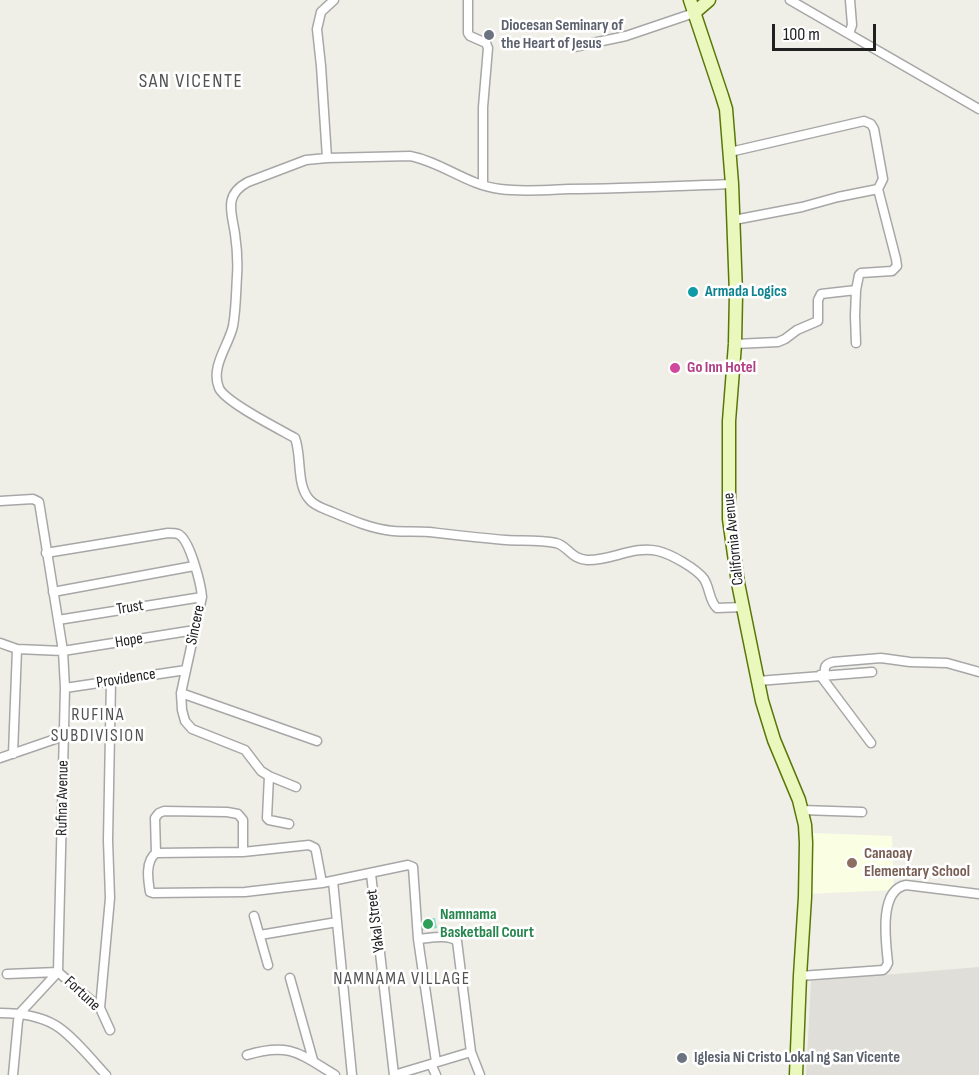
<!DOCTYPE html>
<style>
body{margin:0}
#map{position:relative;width:979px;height:1075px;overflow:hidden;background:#f0efe7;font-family:"Sofia Sans Condensed",sans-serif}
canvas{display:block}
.scale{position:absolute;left:772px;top:24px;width:104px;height:27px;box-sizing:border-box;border:3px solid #202020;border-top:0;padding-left:8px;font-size:18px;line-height:21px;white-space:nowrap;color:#202020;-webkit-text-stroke:4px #fff;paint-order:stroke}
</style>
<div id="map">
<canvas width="979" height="1075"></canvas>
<div class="scale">100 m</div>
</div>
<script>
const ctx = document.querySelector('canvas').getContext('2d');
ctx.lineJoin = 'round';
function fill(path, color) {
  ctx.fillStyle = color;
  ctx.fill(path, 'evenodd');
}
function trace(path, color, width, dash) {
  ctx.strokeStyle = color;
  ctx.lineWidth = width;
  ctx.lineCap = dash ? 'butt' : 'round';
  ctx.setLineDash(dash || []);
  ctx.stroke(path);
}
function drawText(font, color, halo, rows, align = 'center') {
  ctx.font = font + ' "Sofia Sans Condensed",sans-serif';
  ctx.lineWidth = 5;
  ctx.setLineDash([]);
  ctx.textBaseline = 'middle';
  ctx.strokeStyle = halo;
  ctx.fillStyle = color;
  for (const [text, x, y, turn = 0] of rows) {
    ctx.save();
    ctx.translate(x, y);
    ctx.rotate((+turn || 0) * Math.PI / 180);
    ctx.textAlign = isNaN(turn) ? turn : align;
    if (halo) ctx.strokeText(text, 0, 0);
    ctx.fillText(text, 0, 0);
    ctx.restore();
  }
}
fill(new Path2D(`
 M 813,833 L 892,836 L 894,890 L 809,894 Z`), '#fafee2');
fill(new Path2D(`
 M 979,967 L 979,1075 L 806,1075 L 811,981 Z`), '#dfded8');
fill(new Path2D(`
 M 435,918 L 437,928 L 422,930 L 420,920 Z`), '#88ddca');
const street = new Path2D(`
 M 468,0 L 468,33 L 470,36 L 486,43 L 488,48 L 483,107 L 483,185
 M 790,0 L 979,109
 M 849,34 L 852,25 L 850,0
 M 574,47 L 626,36 L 694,13
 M 730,152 L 864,121 L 871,124 L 874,129 L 883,179 L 878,189 L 896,259 L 897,266 L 892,271 L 861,273 L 859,275 L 856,290
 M 327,158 L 321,66 L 317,29 L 321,12 L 334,0
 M 732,184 C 678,186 623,189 568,189 C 546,190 522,192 500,189 C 467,185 442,162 410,156 L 327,158 L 306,160 L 248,182 C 223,195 232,213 235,234 C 237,248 238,262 237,276 C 236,292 236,310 233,326 C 229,345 210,367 219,388 C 225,402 279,429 295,438 C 302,456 296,484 309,499 C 314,506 325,509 332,512 C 351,520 372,529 393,531 C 405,532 417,531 429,532 C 455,535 480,538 506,540 C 522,541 540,540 556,543 C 568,546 571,559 587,560 C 611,561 634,545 658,551 C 671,554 697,569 704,579 C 710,588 709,601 717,608 L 743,607
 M 734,220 L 802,207 L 838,197 L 878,189
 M 735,344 L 778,342 L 785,339 L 797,330 L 818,321 L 818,300 L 821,294 L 856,290 L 855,316 L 856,343
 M 0,501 L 33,499 L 39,502 L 63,651 L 65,688 L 58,972 L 20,1013 L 18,1021 L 13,1075
 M 46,553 L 168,533 C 171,533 175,533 178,534 C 190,539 201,585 202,597 L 181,693 L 182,710 L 185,721 L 192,729 L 245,750 L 261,771 L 269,776 L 296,787
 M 53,592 L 194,566
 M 58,620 L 202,597
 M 0,643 L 17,649 L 63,651 L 195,630
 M 820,675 L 871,743
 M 825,675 C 824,667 825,664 833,662 L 881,658 L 910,662 L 947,663 L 979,672
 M 758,681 L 872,672
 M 65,688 L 186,670
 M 181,693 L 317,741
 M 13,754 L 17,649
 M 0,758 L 64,736
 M 269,776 L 267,818 L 269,820 L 289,824
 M 801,810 L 862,812
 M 243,852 L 243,820 L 238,814 L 227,812 L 164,811 L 159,813 L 155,818 L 156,853 C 145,861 148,880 150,892 L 153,893 L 245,892 L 322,883 L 408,865 L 413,867 L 418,939 L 436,1062
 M 156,853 L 243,852 L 309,845 L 315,848 L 316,851 L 322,883
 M 371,874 L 394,1075
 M 333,881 L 352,1075
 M 254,916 L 268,965
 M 260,935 L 337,922
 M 418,939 C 430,938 447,934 457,941 L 471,1052 L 480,1075
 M 7,974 L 58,972 L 100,1008 L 110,1030
 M 800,976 L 883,970 L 886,967 L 888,963 C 886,943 878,890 906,885 L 979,894
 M 290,978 L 313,1060
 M 100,1008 L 110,898 L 108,840 L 111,681
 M 0,1013 C 19,1013 38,1015 55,1025 C 71,1034 93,1061 106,1075
 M 247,1055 C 290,1042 300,1054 335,1075
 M 431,1064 L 436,1075
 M 394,1075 L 471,1052`);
const secondary = new Path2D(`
 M 690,0 L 722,96 L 726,109 L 732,184 L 736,294 L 735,344 L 729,421 L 729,519 L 738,583 L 762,701 L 774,740 L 799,800 L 805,825 L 806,843 L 805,897 L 800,976 L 796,1075
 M 694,13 L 709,0`);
trace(street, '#a7a7a7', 11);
trace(secondary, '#587708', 15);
trace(street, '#fff', 8);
trace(secondary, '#ebf8bd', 12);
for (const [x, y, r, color] of [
 [489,35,6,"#6b7280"],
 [693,292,6,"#0f9aa8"],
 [675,368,6,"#d1479c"],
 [852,863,6,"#8d6e63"],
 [428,924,6,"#2e9e5b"],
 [682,1058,6,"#6b7280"]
]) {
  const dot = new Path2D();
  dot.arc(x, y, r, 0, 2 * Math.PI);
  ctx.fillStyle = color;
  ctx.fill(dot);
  trace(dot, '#fff', 2);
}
drawText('bold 16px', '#5b616d', '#fff', [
 ["Diocesan Seminary of",501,26],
 ["the Heart of Jesus",501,44],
 ["Iglesia Ni Cristo Lokal ng San Vicente",694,1058]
], 'left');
drawText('bold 16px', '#0d838f', '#fff', [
 ["Armada Logics",705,292]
], 'left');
drawText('bold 16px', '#b23c85', '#fff', [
 ["Go Inn Hotel",687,368]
], 'left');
drawText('16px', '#202020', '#fff', [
 ["California Avenue",734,539,-96],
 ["Trust",130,608,-9],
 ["Sincere",196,625,-78],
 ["Hope",129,641,-9],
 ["Providence",126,679,-9],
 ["Rufina Avenue",63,798,-89],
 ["Yakal Street",376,921,-97],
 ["Fortune",82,994,43]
]);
drawText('bold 16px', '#785e54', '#fff', [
 ["Canaoay",864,854],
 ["Elementary School",864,872]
], 'left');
drawText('bold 16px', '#27864d', '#fff', [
 ["Namnama",440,915],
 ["Basketball Court",440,933]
], 'left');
ctx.letterSpacing = '1.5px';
drawText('18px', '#535353', '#fff', [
 ["RUFINA",98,715],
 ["SUBDIVISION",98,736],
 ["NAMNAMA VILLAGE",402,979]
]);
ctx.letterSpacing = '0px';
ctx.letterSpacing = '1.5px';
drawText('20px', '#535353', '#fff', [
 ["SAN VICENTE",191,82]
]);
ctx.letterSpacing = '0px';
</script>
